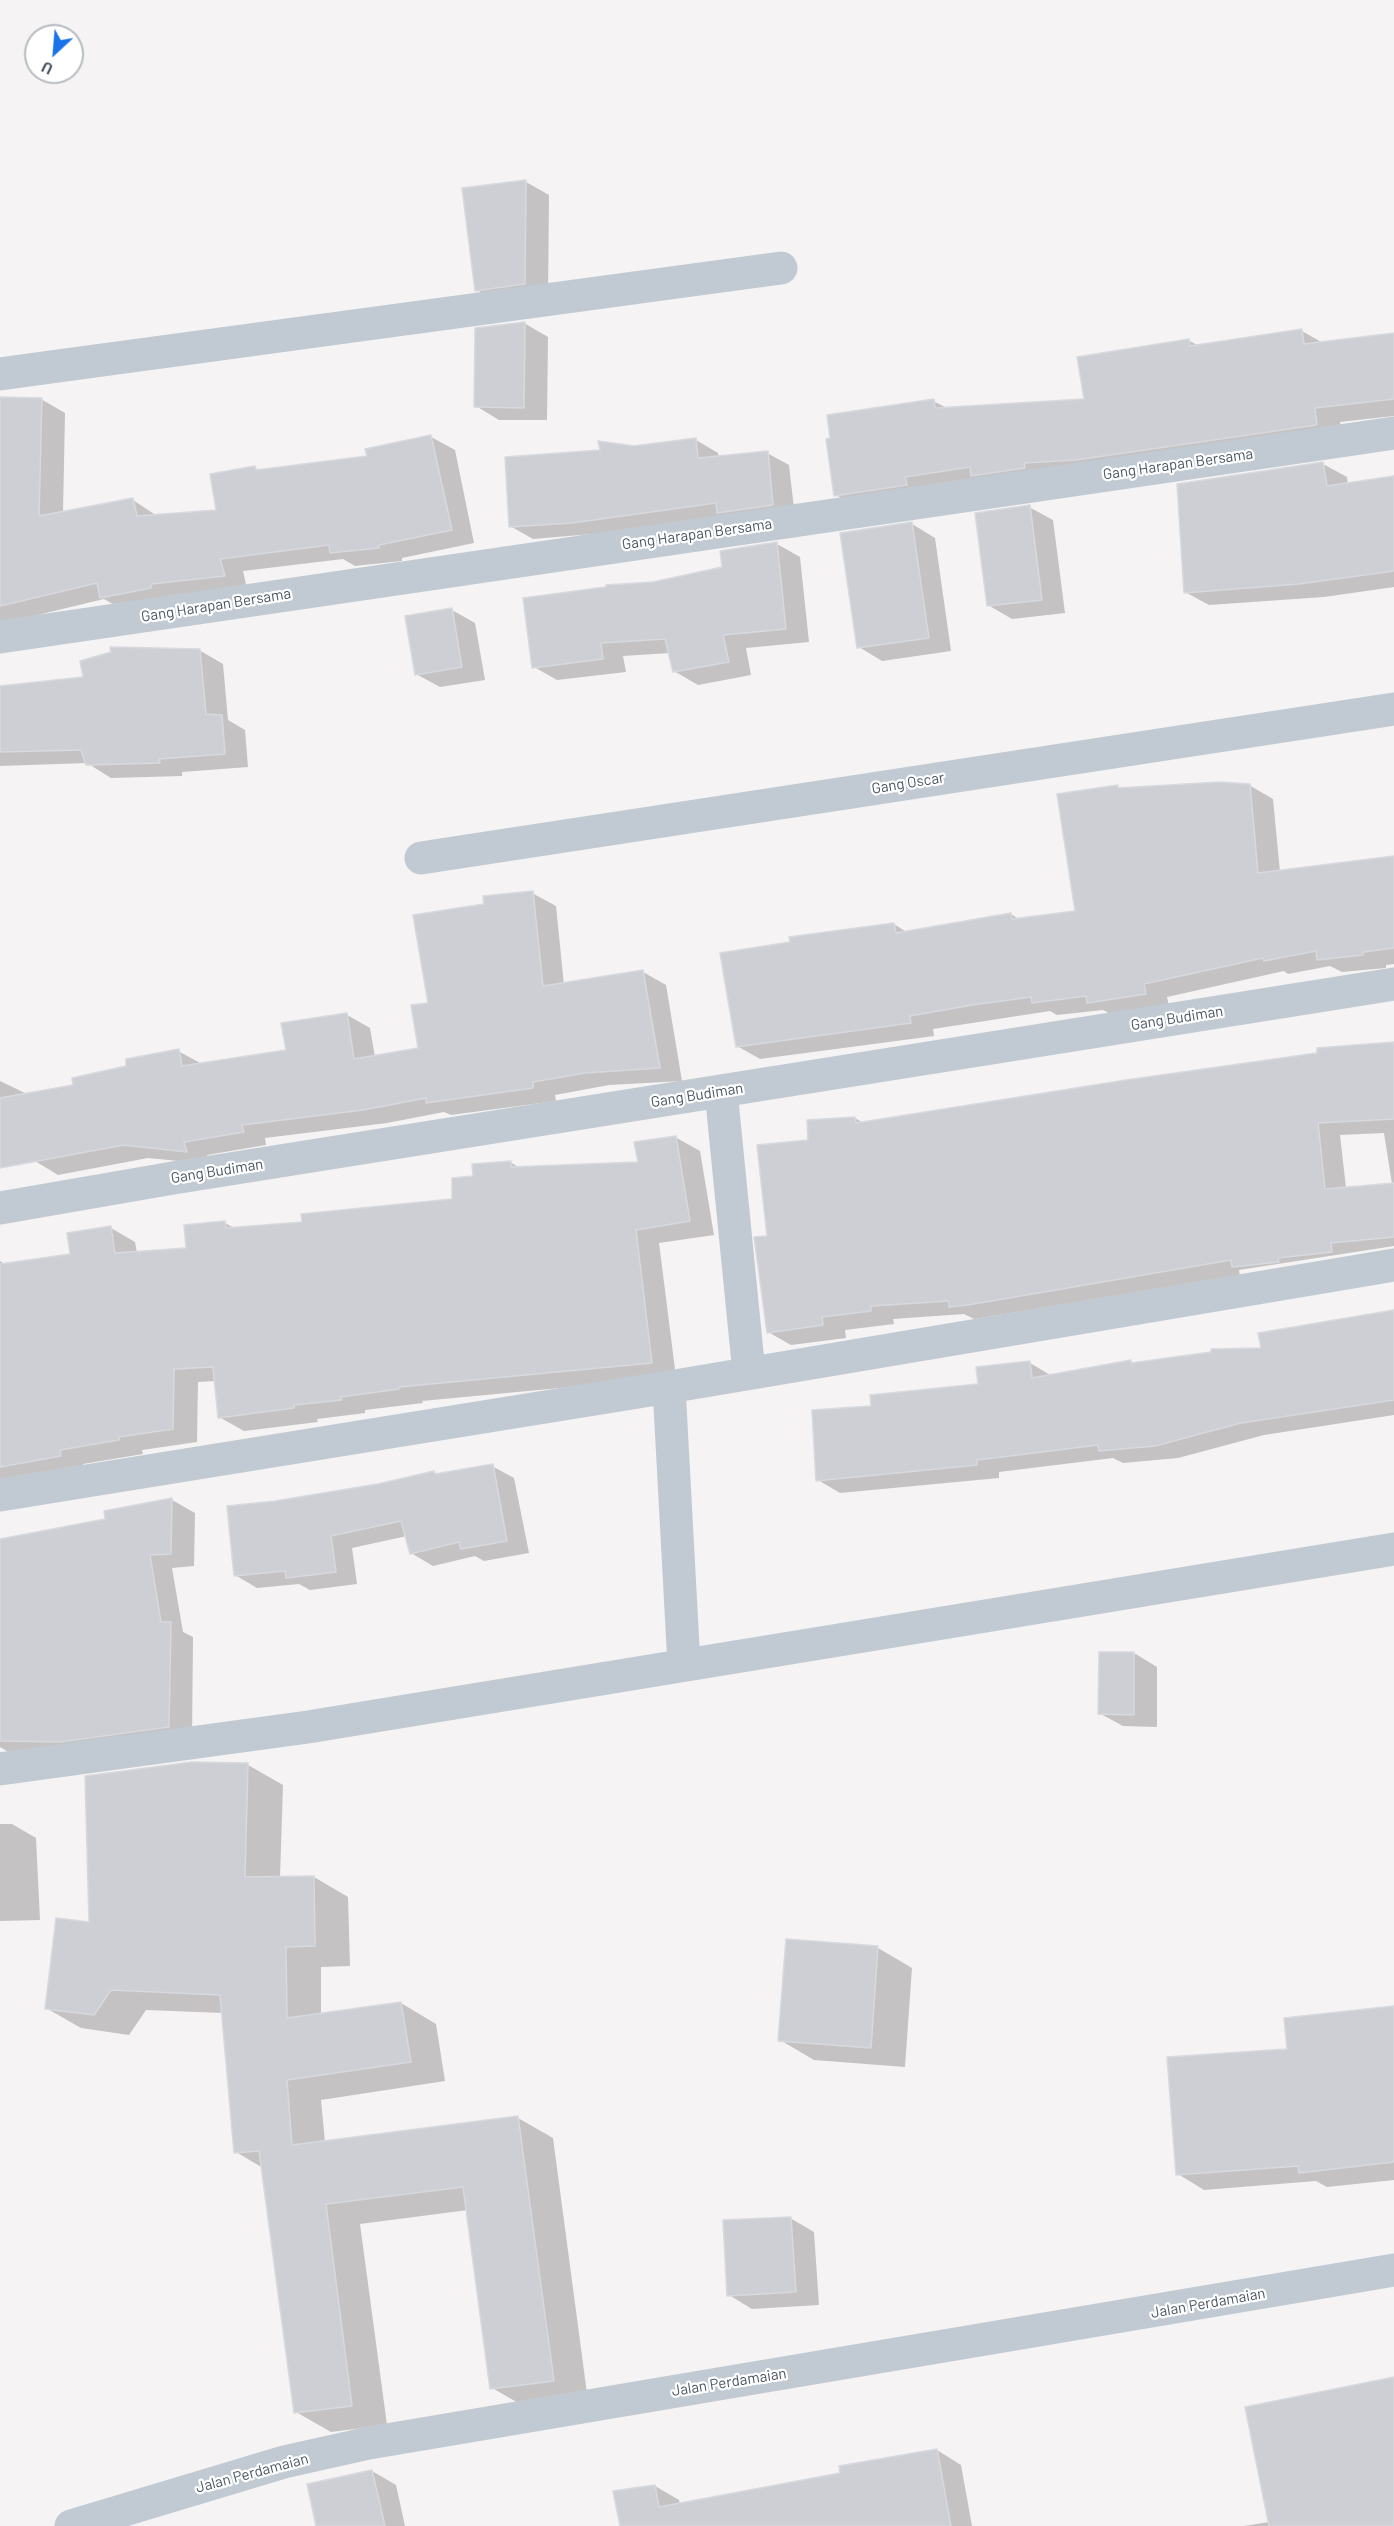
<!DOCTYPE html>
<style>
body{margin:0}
#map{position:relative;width:1394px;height:2526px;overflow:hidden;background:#f5f3f3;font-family:Barlow,sans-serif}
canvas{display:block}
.north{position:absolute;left:24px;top:24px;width:60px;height:60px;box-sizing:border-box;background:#fff;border:2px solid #b7bbc0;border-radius:50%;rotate:206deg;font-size:16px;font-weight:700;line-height:24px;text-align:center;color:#4a5661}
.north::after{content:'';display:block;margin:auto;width:21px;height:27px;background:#1a73e8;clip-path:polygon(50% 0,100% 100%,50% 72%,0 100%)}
</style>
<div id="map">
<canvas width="1394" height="2526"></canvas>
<div class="north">U</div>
</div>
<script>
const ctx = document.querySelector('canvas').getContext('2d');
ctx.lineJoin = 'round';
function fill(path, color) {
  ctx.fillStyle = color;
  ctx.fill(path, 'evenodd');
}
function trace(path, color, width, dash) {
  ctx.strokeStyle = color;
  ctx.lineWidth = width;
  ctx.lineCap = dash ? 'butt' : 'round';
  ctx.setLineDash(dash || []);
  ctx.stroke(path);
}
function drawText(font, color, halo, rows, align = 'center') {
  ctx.font = font + ' Barlow,sans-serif';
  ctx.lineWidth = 4.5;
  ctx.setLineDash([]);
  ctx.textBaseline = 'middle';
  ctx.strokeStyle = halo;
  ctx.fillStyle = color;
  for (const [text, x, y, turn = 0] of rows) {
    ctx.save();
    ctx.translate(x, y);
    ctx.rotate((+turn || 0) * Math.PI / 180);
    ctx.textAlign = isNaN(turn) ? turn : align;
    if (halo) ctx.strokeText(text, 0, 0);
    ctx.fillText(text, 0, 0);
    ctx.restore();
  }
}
fill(new Path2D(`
 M 526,182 L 549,195 L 548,297 L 500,303 L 477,290 Z
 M 524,323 L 548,337 L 547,420 L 499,420 L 476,406 Z
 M 1302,331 L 1323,343 L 1394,335 L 1394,416 L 1340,422 L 1343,440 L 862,510 L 836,495 L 933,401 L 947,408 L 1086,400 L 1188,340 L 1199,346 Z
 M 0,398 L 41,399 L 65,413 L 63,513 L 133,500 L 157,516 L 218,511 L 255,468 L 261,471 L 368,457 L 431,437 L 455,450 L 474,543 L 402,558 L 402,561 L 355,566 L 343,559 L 243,571 L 247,589 L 125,611 L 104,599 L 0,624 Z
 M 696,440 L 718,453 L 719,458 L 767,453 L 789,465 L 795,517 L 533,539 L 510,526 L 634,447 Z
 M 1323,464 L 1347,477 L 1348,485 L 1394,478 L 1394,587 L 1324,597 L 1209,605 L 1185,592 Z
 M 1029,507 L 1053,520 L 1065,613 L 1012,619 L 988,605 Z
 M 912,524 L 935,538 L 951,651 L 882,661 L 859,647 Z
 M 777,544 L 800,557 L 809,642 L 746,648 L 751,675 L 698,685 L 674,671 L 670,653 L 623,656 L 626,672 L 557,680 L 534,667 L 653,583 L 724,568 Z
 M 452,610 L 475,623 L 485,680 L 440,687 L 416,674 Z
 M 199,650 L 223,664 L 228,720 L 245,730 L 248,767 L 182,772 L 182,776 L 111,778 L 87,763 L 0,766 L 0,699 Z
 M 1249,785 L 1273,799 L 1280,872 L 1394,857 L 1394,964 L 1386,965 L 1386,968 L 1342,972 L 1330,966 L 1288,974 L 1284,971 L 1167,997 L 1169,1006 L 1112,1015 L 1103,1010 L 1057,1015 L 1050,1011 L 933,1029 L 934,1036 L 760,1059 L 737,1046 L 894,924 L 908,933 L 1011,914 L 1020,920 L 1077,912 L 1117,786 L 1123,790 Z
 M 532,893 L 556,906 L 564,985 L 643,972 L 666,985 L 682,1081 L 609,1085 L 555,1095 L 556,1101 L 451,1115 L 444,1112 L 387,1123 L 265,1138 L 266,1145 L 207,1155 L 209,1164 L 148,1158 L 58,1175 L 35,1161 L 0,1155 L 0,1081 L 27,1094 L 75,1086 L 178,1051 L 202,1064 L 287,1051 L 347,1015 L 370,1028 L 375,1057 L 420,1049 L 430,1004 L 486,905 Z
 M 1394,1044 L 1394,1246 L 1239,1270 L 1240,1276 L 974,1319 L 964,1314 L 893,1319 L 894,1324 L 845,1330 L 846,1338 L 791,1345 L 768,1332 L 769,1237 L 810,1142 L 855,1118 L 863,1123 ZM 1384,1133 L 1392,1184 L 1346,1188 L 1340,1135 Z
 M 675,1137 L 700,1151 L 714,1235 L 659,1243 L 676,1377 L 422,1401 L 423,1403 L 365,1410 L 365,1413 L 317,1419 L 318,1422 L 244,1431 L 219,1417 L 216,1381 L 198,1382 L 197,1442 L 142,1450 L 143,1454 L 83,1464 L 85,1469 L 0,1484 L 0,1261 L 6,1265 L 72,1255 L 111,1228 L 135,1242 L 137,1253 L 188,1249 L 225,1223 L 236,1229 L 303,1223 L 453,1200 L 475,1177 L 510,1162 L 520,1168 L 640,1164 Z
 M 1394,1316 L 1394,1415 L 1264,1435 L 1178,1458 L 1123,1463 L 1113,1458 L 999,1472 L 999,1478 L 840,1493 L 818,1480 L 873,1408 L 980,1385 L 1030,1363 L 1052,1376 L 1131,1362 L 1135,1364 L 1263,1350 Z
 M 492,1466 L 514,1478 L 529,1553 L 484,1561 L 475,1556 L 433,1566 L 411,1553 L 407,1536 L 352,1548 L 357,1584 L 310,1590 L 299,1584 L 257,1588 L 235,1575 L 276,1502 L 378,1486 L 434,1472 L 438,1475 Z
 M 172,1500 L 195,1513 L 194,1566 L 172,1568 L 183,1632 L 193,1637 L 192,1740 L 10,1753 L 0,1747 L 0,1541 L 107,1521 L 105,1512 Z
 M 1134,1653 L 1157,1667 L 1157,1727 L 1123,1726 L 1099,1713 Z
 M 248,1765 L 283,1785 L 280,1878 L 314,1877 L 348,1897 L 350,1966 L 321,1967 L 321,2015 L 401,2003 L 436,2024 L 445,2081 L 321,2100 L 325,2142 L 518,2118 L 553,2138 L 588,2401 L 527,2408 L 492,2388 L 468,2210 L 360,2224 L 387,2425 L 331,2432 L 296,2412 L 263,2168 L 236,2152 L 223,2013 L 146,2010 L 129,2035 L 81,2028 L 46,2008 L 91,1924 Z
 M 0,1824 L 12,1824 L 36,1838 L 40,1920 L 0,1921 Z
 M 878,1948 L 912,1968 L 905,2067 L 814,2060 L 780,2040 Z
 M 1394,2008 L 1394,2180 L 1327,2187 L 1316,2181 L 1204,2190 L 1178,2174 L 1288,2050 Z
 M 790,2218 L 814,2232 L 819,2305 L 752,2309 L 729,2295 Z
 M 1394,2378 L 1394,2526 L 1244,2526 L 1269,2522 Z
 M 937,2450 L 961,2465 L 972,2526 L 621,2526 L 655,2486 L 679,2500 L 680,2505 L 842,2474 Z
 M 372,2471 L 396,2485 L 405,2526 L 318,2526 Z`), '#0003');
const building = new Path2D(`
 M 526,180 L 525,284 L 475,291 L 462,188 Z
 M 525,322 L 524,408 L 474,407 L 475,328 Z
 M 1302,329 L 1304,344 L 1394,333 L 1394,399 L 1315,408 L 1317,425 L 1076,460 L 1024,463 L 1025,468 L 971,476 L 970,467 L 905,477 L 907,485 L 834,496 L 826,439 L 830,438 L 827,415 L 934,399 L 935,408 L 1084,399 L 1077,357 L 1189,339 L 1190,346 Z
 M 0,397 L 42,398 L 39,516 L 133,498 L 137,516 L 216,510 L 210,474 L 255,466 L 256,470 L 367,456 L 365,449 L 431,435 L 452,530 L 379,545 L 379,548 L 330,553 L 329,545 L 220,559 L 225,576 L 151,584 L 151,588 L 100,598 L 97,583 L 0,606 Z
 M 696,438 L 698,458 L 768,451 L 773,505 L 717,513 L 716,503 L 572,523 L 509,527 L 505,457 L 600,450 L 598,441 L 634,446 Z
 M 1323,462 L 1327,486 L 1394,476 L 1394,571 L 1299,584 L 1184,593 L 1177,484 Z
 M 1030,505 L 1042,600 L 987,606 L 975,513 Z
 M 912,522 L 929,638 L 857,648 L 840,533 Z
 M 777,542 L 786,629 L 723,635 L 729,662 L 673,672 L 665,639 L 601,643 L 603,659 L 532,668 L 523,598 L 606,587 L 606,585 L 653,582 L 722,567 L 720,551 Z
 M 452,608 L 462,667 L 415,675 L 405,616 Z
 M 110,647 L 200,649 L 206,714 L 222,715 L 225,754 L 159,759 L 160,763 L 86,765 L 81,750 L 0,752 L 0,686 L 83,677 L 80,661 L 111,652 Z
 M 1220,782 L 1250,784 L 1258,873 L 1394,856 L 1394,948 L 1363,952 L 1363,955 L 1317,960 L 1316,951 L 1264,961 L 1263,958 L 1144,984 L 1146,994 L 1087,1003 L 1086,996 L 1032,1003 L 1031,997 L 972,1005 L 910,1016 L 911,1023 L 736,1047 L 720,953 L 790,942 L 789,937 L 894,923 L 896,933 L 1011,913 L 1012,919 L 1075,911 L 1057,794 L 1118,785 L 1118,788 Z
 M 533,891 L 543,986 L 643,970 L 660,1068 L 585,1073 L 533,1082 L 533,1088 L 426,1103 L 426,1098 L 363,1110 L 242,1125 L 244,1132 L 184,1142 L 187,1152 L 124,1145 L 0,1168 L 0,1098 L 73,1085 L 72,1078 L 126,1066 L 126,1059 L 179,1049 L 182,1066 L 286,1050 L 281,1023 L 347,1013 L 354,1059 L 418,1048 L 411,1005 L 428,1003 L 413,915 L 484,904 L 483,896 Z
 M 1394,1042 L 1394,1119 L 1318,1123 L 1325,1189 L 1394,1183 L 1394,1237 L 1331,1243 L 1332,1252 L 1278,1258 L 1279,1262 L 1232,1267 L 1231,1260 L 968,1305 L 949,1307 L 949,1301 L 871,1306 L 871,1311 L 822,1317 L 823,1325 L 767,1333 L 754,1237 L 767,1236 L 757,1145 L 808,1140 L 807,1120 L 855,1117 L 856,1123 L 1126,1080 L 1317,1053 L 1317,1048 Z
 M 676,1136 L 690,1221 L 636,1230 L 652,1363 L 399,1387 L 399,1389 L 341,1397 L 342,1400 L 294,1405 L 294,1408 L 218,1418 L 213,1367 L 174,1369 L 173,1429 L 119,1437 L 119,1440 L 60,1450 L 61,1456 L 0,1467 L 0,1264 L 70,1254 L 67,1233 L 111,1226 L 115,1253 L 186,1248 L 184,1225 L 225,1221 L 226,1228 L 302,1222 L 301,1214 L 452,1199 L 452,1178 L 473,1176 L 472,1164 L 511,1161 L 511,1167 L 638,1162 L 634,1142 Z
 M 1394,1310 L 1394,1400 L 1241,1423 L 1155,1446 L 1099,1451 L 1098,1445 L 977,1460 L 977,1465 L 816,1481 L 812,1410 L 871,1406 L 870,1395 L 978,1384 L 976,1367 L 1030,1361 L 1032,1378 L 1131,1360 L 1131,1363 L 1211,1352 L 1211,1349 L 1261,1348 L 1258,1333 Z
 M 493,1464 L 507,1541 L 461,1549 L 459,1542 L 410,1554 L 401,1521 L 331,1536 L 336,1572 L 286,1578 L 285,1571 L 234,1576 L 227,1506 L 275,1501 L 378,1484 L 434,1471 L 435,1474 Z
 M 172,1498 L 171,1554 L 150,1555 L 161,1622 L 171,1622 L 169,1727 L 60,1742 L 0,1741 L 0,1539 L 105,1519 L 104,1511 Z
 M 1099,1652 L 1134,1652 L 1134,1715 L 1098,1714 Z
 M 192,1762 L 248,1763 L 245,1877 L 314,1876 L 315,1946 L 286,1947 L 287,2018 L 401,2002 L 411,2062 L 287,2080 L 292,2145 L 518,2116 L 554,2381 L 490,2389 L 463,2187 L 326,2204 L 352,2406 L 294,2413 L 259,2151 L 234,2153 L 220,1995 L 111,1990 L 94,2015 L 45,2009 L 56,1918 L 89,1922 L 85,1776 Z
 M 786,1939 L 878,1946 L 871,2048 L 778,2041 Z
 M 1394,2006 L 1394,2162 L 1299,2173 L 1298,2166 L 1176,2175 L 1167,2057 L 1287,2049 L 1284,2018 Z
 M 791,2217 L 796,2292 L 727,2296 L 723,2220 Z
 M 1394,2377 L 1394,2526 L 1269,2526 L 1245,2407 Z
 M 937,2449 L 951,2526 L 620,2526 L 613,2491 L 655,2485 L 659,2507 L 840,2473 L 839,2466 Z
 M 372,2470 L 385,2526 L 316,2526 L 307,2484 Z`);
fill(building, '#cdcfd5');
trace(building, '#d7d9de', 1.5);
trace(new Path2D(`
 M 0,374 L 781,268
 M 0,637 L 1394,433
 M 421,858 L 1394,709
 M 721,1091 L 749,1373
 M 0,1208 L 173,1178 L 1394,984
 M 669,1387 L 684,1665
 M 0,1495 L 669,1387 L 1394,1265
 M 0,1769 L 308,1727 L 1394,1549
 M 71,2526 L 284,2462 L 369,2443 L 1394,2270`), '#c1cad2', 33);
drawText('15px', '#4a5661', '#fff', [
 ["Gang Harapan Bersama",1178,464,-8],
 ["Gang Harapan Bersama",697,534,-8],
 ["Gang Harapan Bersama",216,605,-9],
 ["Gang Oscar",908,783,-9],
 ["Gang Budiman",1177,1018,-9],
 ["Gang Budiman",697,1095,-9],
 ["Gang Budiman",217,1171,-9],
 ["Jalan Perdamaian",1208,2303,-10],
 ["Jalan Perdamaian",729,2382,-9],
 ["Jalan Perdamaian",252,2473,-15]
]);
</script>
